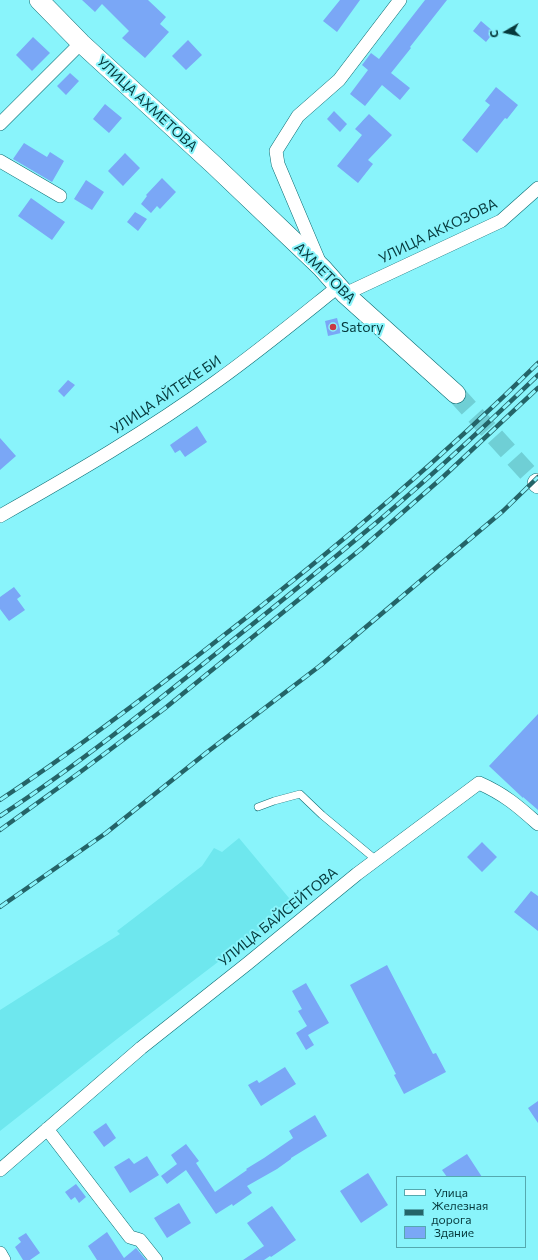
<!DOCTYPE html>
<meta charset="utf-8">
<style>
body{margin:0}
#map{position:relative;width:538px;height:1260px;overflow:hidden;background:#89f4fb;font-family:Commissioner,sans-serif}
canvas{display:block}
.legend{position:absolute;left:396px;top:1176px;width:130px;height:72px;box-sizing:border-box;background:#89f4fb;border:1px solid #55a9af;margin:0;padding:5px 7px;list-style:none;font-size:12px;color:#06393c}
.legend li{display:flex;align-items:center;gap:8px;height:20px}
.legend b{width:20px;border:1px solid #55a9af}
.north{position:absolute;left:486px;top:12px;width:40px;height:40px;-webkit-text-stroke:3px #89f4fb;paint-order:stroke;rotate:261deg;font-size:11px;font-weight:700;line-height:16px;text-align:center;color:#06393c}
.north::after{content:'';display:block;margin:auto;width:14px;height:18px;background:#06393c;clip-path:polygon(50% 0,100% 100%,50% 72%,0 100%)}
</style>
<div id="map">
<canvas width="538" height="1260"></canvas>
<ul class="legend">
<li><b style="height:5px;background:#fff"></b>Улица</li>
<li><b style="height:5px;background:#246468"></b>Железная дорога</li>
<li><b style="height:11px;background:#7aa7f6"></b>Здание</li>
</ul>
<div class="north">С</div>
</div>
<script>
const ctx = document.querySelector('canvas').getContext('2d');
ctx.lineJoin = 'round';
function fill(path, color) {
  ctx.fillStyle = color;
  ctx.fill(path, 'evenodd');
}
function trace(path, color, width, dash) {
  ctx.strokeStyle = color;
  ctx.lineWidth = width;
  ctx.lineCap = dash ? 'butt' : 'round';
  ctx.setLineDash(dash || []);
  ctx.stroke(path);
}
function drawText(font, color, halo, rows, align = 'center') {
  ctx.font = font + ' Commissioner,sans-serif';
  ctx.lineWidth = 4;
  ctx.setLineDash([]);
  ctx.textBaseline = 'middle';
  ctx.strokeStyle = halo;
  ctx.fillStyle = color;
  for (const [text, x, y, turn = 0] of rows) {
    ctx.save();
    ctx.translate(x, y);
    ctx.rotate((+turn || 0) * Math.PI / 180);
    ctx.textAlign = isNaN(turn) ? turn : align;
    if (halo) ctx.strokeText(text, 0, 0);
    ctx.fillText(text, 0, 0);
    ctx.restore();
  }
}
fill(new Path2D(`
 M 239,838 L 294,904 L 117,1039 L 0,1131 L 0,1010 L 120,934 L 117,931 L 202,866 L 214,848 L 222,852 Z`), '#6ee7ee');
fill(new Path2D(`
 M 82,0 L 148,0 L 166,17 L 160,24 L 169,32 L 145,58 L 122,38 L 129,31 L 102,4 L 95,12 Z
 M 340,0 L 360,0 L 337,32 L 323,21 Z
 M 425,0 L 447,0 L 410,47 L 411,48 L 391,73 L 410,88 L 400,100 L 382,85 L 365,106 L 350,94 L 368,70 L 362,65 L 371,53 L 379,59 Z
 M 481,21 L 494,32 L 486,42 L 473,31 Z
 M 33,37 L 50,53 L 32,71 L 16,55 Z
 M 188,40 L 202,55 L 186,70 L 172,56 Z
 M 70,73 L 79,81 L 66,95 L 57,86 Z
 M 496,87 L 518,105 L 507,119 L 505,118 L 477,153 L 462,140 L 490,105 L 485,101 Z
 M 105,104 L 122,118 L 109,133 L 93,119 Z
 M 334,111 L 347,124 L 340,132 L 327,119 Z
 M 369,114 L 392,135 L 368,160 L 373,164 L 358,183 L 337,166 L 362,135 L 355,129 Z
 M 24,143 L 47,157 L 50,152 L 64,161 L 52,182 L 13,159 Z
 M 125,153 L 140,168 L 123,186 L 108,171 Z
 M 162,178 L 176,192 L 160,209 L 157,206 L 151,213 L 141,204 L 147,196 L 146,195 Z
 M 86,180 L 104,192 L 92,210 L 74,199 Z
 M 31,198 L 65,222 L 52,240 L 18,216 Z
 M 135,212 L 147,219 L 138,231 L 127,222 Z
 M 337,318 L 341,333 L 328,336 L 325,321 Z
 M 68,380 L 75,385 L 64,397 L 58,391 Z
 M 197,426 L 207,442 L 185,457 L 180,450 L 175,453 L 170,445 Z
 M 0,438 L 16,456 L 0,470 Z
 M 14,587 L 21,596 L 17,599 L 25,610 L 9,621 L 0,609 L 0,597 Z
 M 538,714 L 538,810 L 523,797 L 523,798 L 489,766 Z
 M 482,842 L 497,857 L 482,872 L 467,857 Z
 M 531,891 L 538,896 L 538,931 L 514,912 Z
 M 387,965 L 433,1054 L 436,1053 L 446,1072 L 404,1094 L 394,1075 L 396,1074 L 350,985 Z
 M 306,983 L 329,1023 L 308,1035 L 314,1045 L 306,1050 L 296,1033 L 307,1026 L 298,1011 L 302,1009 L 292,991 Z
 M 285,1067 L 296,1084 L 261,1106 L 248,1085 L 257,1080 L 259,1083 Z
 M 538,1101 L 538,1123 L 528,1108 Z
 M 315,1115 L 327,1136 L 291,1158 L 291,1159 L 277,1169 L 247,1186 L 252,1193 L 233,1206 L 232,1204 L 216,1214 L 186,1170 L 167,1184 L 161,1176 L 177,1164 L 171,1155 L 186,1144 L 199,1161 L 196,1163 L 215,1192 L 247,1170 L 246,1169 L 264,1158 L 293,1138 L 289,1131 Z
 M 106,1123 L 116,1138 L 104,1147 L 93,1132 Z
 M 467,1154 L 482,1177 L 447,1177 L 442,1170 Z
 M 147,1156 L 159,1175 L 130,1193 L 114,1167 L 129,1158 L 134,1164 Z
 M 368,1173 L 388,1205 L 361,1223 L 340,1191 Z
 M 76,1184 L 86,1197 L 79,1203 L 75,1197 L 71,1200 L 65,1192 Z
 M 179,1203 L 191,1223 L 167,1238 L 154,1218 Z
 M 272,1206 L 296,1240 L 271,1257 L 270,1256 L 264,1260 L 243,1260 L 264,1246 L 247,1223 Z
 M 107,1232 L 124,1258 L 136,1248 L 146,1260 L 97,1260 L 88,1246 Z
 M 26,1233 L 40,1253 L 30,1260 L 23,1260 L 15,1247 L 21,1242 L 18,1238 Z`), '#7aa7f6');
trace(new Path2D(`
 M 456,394 L 537,483`), '#6fcfd5', 19, [19, 10]);
const lane = new Path2D(`
 M 258,807 L 274,801 L 300,794 L 322,815 L 375,859`);
const street = new Path2D(`
 M 0,124 L 81,43
 M 0,161 L 60,196
 M 319,261 L 278,164 L 276,151 L 298,116 L 339,80 L 400,0
 M 345,294 L 501,221 L 538,188
 M 0,516 C 74,474 148,431 217,381 C 259,351 299,318 339,286
 M 47,1129 L 130,1237 L 140,1240 L 156,1260
 M 0,1170 L 141,1048 L 247,964 L 357,874 L 479,783 C 504,794 518,806 538,824
 M 0,1253 L 4,1260`);
const secondary = new Path2D(`
 M 39,0 L 81,43 L 214,165 L 322,268 L 345,294 L 456,394
 M 537,483 L 538,484`);
trace(lane, '#0b6c72', 8);
trace(street, '#0b6c72', 14);
trace(secondary, '#0b6c72', 20);
trace(lane, '#fff', 7);
trace(street, '#fff', 13);
trace(secondary, '#fff', 19);
const rail = new Path2D(`
 M 0,800 C 75,750 148,695 219,639 C 330,553 438,462 538,363
 M 0,816 C 78,765 151,706 223,648 C 269,611 314,575 359,537 C 421,486 480,431 538,375
 M 0,830 L 83,770 L 164,709 L 361,549 L 443,477 L 538,388
 M 0,907 L 106,833 L 206,753 L 321,665 L 503,511 L 538,477`);
trace(rail, '#246468', 4.5);
trace(rail, '#89f4fb', 3, [9]);
for (const [x, y, r, color] of [
 [333,327,4,"#c83844"]
]) {
  const dot = new Path2D();
  dot.arc(x, y, r, 0, 2 * Math.PI);
  ctx.fillStyle = color;
  ctx.fill(dot);
  trace(dot, '#89f4fb', 1.5);
}
drawText('14px', '#06393c', '#89f4fb', [
 ["УЛИЦА АХМЕТОВА",147,104,43],
 ["УЛИЦА АККОЗОВА",438,231,-26],
 ["АХМЕТОВА",325,273,45],
 ["УЛИЦА АЙТЕКЕ БИ",166,395,-34],
 ["УЛИЦА БАЙСЕЙТОВА",278,917,-39]
]);
drawText('14px', '#06393c', '#89f4fb', [
 ["Satory",341,327]
], 'left');
</script>
